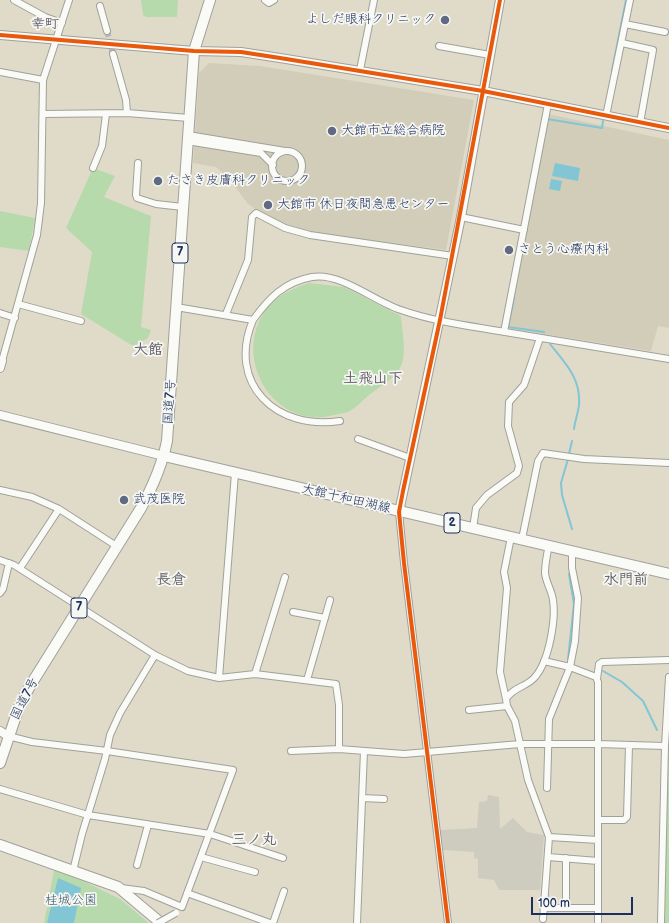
<!DOCTYPE html>
<meta charset="utf-8">
<style>
body{margin:0}
#map{position:relative;width:669px;height:923px;overflow:hidden;background:#e0dbc9;font-family:"Balsamiq Sans",sans-serif}
canvas{display:block}
.scale{position:absolute;left:531px;top:897px;width:102px;height:18px;box-sizing:border-box;border:2px solid #1b2f5e;border-top:0;padding-left:5px;font-size:12px;line-height:14px;white-space:nowrap;color:#1b2f5e;-webkit-text-stroke:3px #f6f6f2;paint-order:stroke}
</style>
<div id="map">
<canvas width="669" height="923"></canvas>
<div class="scale">100 m</div>
</div>
<script>
const ctx = document.querySelector('canvas').getContext('2d');
ctx.lineJoin = 'round';
function fill(path, color) {
  ctx.fillStyle = color;
  ctx.fill(path, 'evenodd');
}
function trace(path, color, width, dash) {
  ctx.strokeStyle = color;
  ctx.lineWidth = width;
  ctx.lineCap = dash ? 'butt' : 'round';
  ctx.setLineDash(dash || []);
  ctx.stroke(path);
}
function drawText(font, color, halo, rows, align = 'center') {
  ctx.font = font + ' "Balsamiq Sans","Klee One",sans-serif';
  ctx.lineWidth = 3.5;
  ctx.setLineDash([]);
  ctx.textBaseline = 'middle';
  ctx.strokeStyle = halo;
  ctx.fillStyle = color;
  for (const [text, x, y, turn = 0] of rows) {
    ctx.save();
    ctx.translate(x, y);
    ctx.rotate((+turn || 0) * Math.PI / 180);
    ctx.textAlign = isNaN(turn) ? turn : align;
    if (halo) ctx.strokeText(text, 0, 0);
    ctx.fillText(text, 0, 0);
    ctx.restore();
  }
}
fill(new Path2D(`
 M 209,63 L 260,66 L 474,100 L 446,250 L 300,231 L 268,218 L 248,204 L 230,180 L 216,167 L 193,163 L 199,73 Z
 M 548,114 L 669,140 L 669,328 L 658,326 L 651,351 L 507,328 Z`), '#d2cdb9');
fill(new Path2D(`
 M 488,795 L 499,797 L 500,829 L 513,818 L 527,832 L 544,835 L 540,890 L 499,890 L 494,880 L 478,878 L 478,859 L 474,858 L 474,852 L 443,850 L 440,830 L 477,828 L 479,802 L 487,801 Z`), '#ceccbe');
fill(new Path2D(`
 M 141,0 L 178,0 L 177,17 L 146,17 L 143,15 Z
 M 93,168 L 115,176 L 104,197 L 151,216 L 141,327 L 151,330 L 148,338 L 133,346 L 81,314 L 92,252 L 66,228 Z
 M 0,211 L 35,218 L 29,251 L 0,247 Z
 M 309,283 L 344,287 L 401,316 C 402,332 408,356 399,370 C 394,378 377,389 369,395 C 363,400 357,407 350,411 C 344,414 336,414 330,416 C 266,428 227,345 274,301 C 284,292 297,287 309,283 Z
 M 669,711 L 669,923 L 665,923 L 667,746 Z
 M 54,870 L 83,881 L 120,899 L 149,923 L 44,923 Z`), '#b6daab');
fill(new Path2D(`
 M 555,163 L 580,168 L 578,181 L 552,176 Z
 M 551,179 L 562,181 L 560,191 L 549,189 Z
 M 58,878 L 81,888 L 74,923 L 47,923 Z`), '#82c5d4');
trace(new Path2D(`
 M 612,71 L 626,0
 M 547,119 L 602,128 L 603,121
 M 514,298 L 508,327 L 544,332
 M 550,344 C 565,363 581,378 579,405 C 578,413 575,421 574,429
 M 569,454 L 572,441
 M 568,459 L 561,483 L 562,495 L 572,529
 M 568,659 L 574,604 L 569,574
 M 603,671 L 622,682 L 643,701 L 657,730`), '#82c5d4', 2);
trace(new Path2D(`
 M 107,31 L 113,54`), '#b9b9b4', 6, [6, 3]);
const minor = new Path2D(`
 M 14,0 L 45,17 L 62,23
 M 265,0 L 269,3 L 274,0
 M 100,6 L 107,31
 M 625,24 L 665,32
 M 622,43 L 653,50 L 640,123
 M 439,46 L 490,55
 M 113,54 L 126,100 L 127,113
 M 360,70 L 374,0
 M 0,72 L 43,80
 M 43,114 L 127,113 L 189,118
 M 606,116 L 630,0
 M 188,135 L 285,151
 M 187,141 L 261,153 L 273,165
 M272 166a15 15 0 1 1 30 0a15 15 0 1 1-30 0Z
 M 138,163 L 136,195 L 137,198 L 156,204 L 183,207
 M 93,168 L 102,146 L 106,114
 M 461,217 L 524,230
 M 18,304 L 81,321
 M 176,307 L 253,320 C 269,298 284,282 312,277 C 341,272 375,302 401,310 C 435,322 471,326 505,332 C 560,341 614,350 669,359
 M 0,313 L 15,318
 M 226,314 L 248,260 L 252,217 L 256,213 L 285,228 L 310,235 L 453,256
 M 253,320 C 226,384 277,431 340,421
 M 504,332 L 548,104
 M 0,360 L 2,361 L 37,235 L 41,203 L 43,80 L 69,0
 M 358,439 L 410,458
 M 0,490 L 32,497 L 59,509 L 118,547
 M 399,512 L 404,563 L 448,923
 M 473,528 L 476,508 L 487,495 L 517,473 L 519,466 L 508,426 L 509,402 L 524,385 L 540,338
 M 522,539 L 538,461 L 543,453 L 584,459 L 669,463
 M 549,545 C 547,554 545,564 545,573 C 546,583 552,591 553,600 C 556,620 549,661 535,677 C 527,687 513,687 506,699 L 507,706 L 515,721 L 528,780 L 549,837 L 598,840
 M 0,560 L 14,565 L 155,655 L 188,671 L 219,678 L 255,674 L 336,684 L 339,705 L 339,749
 M 20,568 L 59,509
 M 0,593 L 3,589 L 9,563
 M 293,612 L 325,618
 M 544,661 L 570,667 L 596,677 L 598,682 L 598,923
 M 255,674 L 285,577
 M 219,678 L 235,473
 M 597,679 L 599,664 L 602,662 L 669,660
 M 307,680 L 330,600
 M 506,699 L 500,672 L 507,588 L 504,572 L 511,537
 M 469,710 L 507,706
 M 8,736 L 32,742 L 107,751 L 233,770 L 182,907 L 144,891 L 121,888
 M 291,751 L 339,749 L 404,754 L 520,744 L 598,744 L 665,746
 M 547,788 L 549,719 L 570,667 L 575,641 L 578,598 L 572,568 L 572,551
 M 0,789 L 88,815 L 210,834 L 283,858
 M 362,798 L 384,799
 M 598,820 L 624,820 L 627,817 L 629,745
 M 201,857 L 255,872
 M 548,857 L 598,861
 M 137,865 L 148,825
 M 73,871 L 82,834 L 105,759 L 110,735 L 120,713 L 155,655
 M 187,893 L 270,923
 M 544,908 L 598,908
 M 566,908 L 566,858
 M 543,919 L 549,837
 M 273,923 L 284,891
 M 357,923 L 364,751
 M 661,923 L 665,746 L 669,677`);
const tertiary = new Path2D(`
 M 0,35 L 194,51 L 241,52 L 280,58 L 483,91 L 669,128
 M 0,368 L 2,361
 M 0,415 L 164,456
 M 399,512 L 461,217 L 500,0
 M 0,731 L 8,736`);
const primary = new Path2D(`
 M 164,456 L 669,574`);
const trunk = new Path2D(`
 M 0,763 L 19,707 L 30,686 L 141,508 C 153,486 162,466 167,441 L 194,51 L 210,0
 M 0,845 L 118,887 L 161,923`);
trace(minor, '#a0a09c', 8);
trace(tertiary, '#a0a09c', 10);
trace(primary, '#a0a09c', 12);
trace(trunk, '#a0a09c', 12);
trace(minor, '#fafaf7', 6);
trace(tertiary, '#fafaf7', 8);
trace(primary, '#fafaf7', 10);
trace(trunk, '#fafaf7', 10);
const minorBridge = new Path2D(`
 M 158,923 L 176,913`);
trace(minorBridge, '#a0a09c', 8, []);
trace(minorBridge, '#fafaf7', 6);
trace(new Path2D(`
 M 0,35 L 194,51 L 241,52 L 280,58 L 483,91 L 669,128
 M 448,923 L 404,563 L 399,512 L 403,491 L 440,320 L 500,0`), '#e8590c', 4);
for (const [x, y, r, color] of [
 [445,20,5,"#606b83"],
 [332,131,5,"#606b83"],
 [158,181,5,"#606b83"],
 [268,205,5,"#606b83"],
 [509,250,5,"#606b83"],
 [124,500,5,"#606b83"]
]) {
  const dot = new Path2D();
  dot.arc(x, y, r, 0, 2 * Math.PI);
  ctx.fillStyle = color;
  ctx.fill(dot);
  trace(dot, '#f6f6f2', 1.5);
}
for (const [x, y, w] of [
 [180,253,16],
 [452,523,16],
 [79,608,16]
]) {
  const box = new Path2D();
  box.roundRect(x - w / 2, y - 10, w, 20, 3);
  ctx.fillStyle = '#f6f6f2';
  ctx.fill(box);
  trace(box, '#1b2f5e', 1);
}
drawText('bold 12px', '#1b2f5e', null, [
 ["7",180,253],
 ["2",452,523],
 ["7",79,608]
]);
drawText('13px', '#1b2f5e', '#f6f6f2', [
 ["よしだ眼科クリニック",436,20,"right"],
 ["大館市立総合病院",341,131],
 ["たさき皮膚科クリニック",167,181],
 ["大館市 休日夜間急患センター",277,205],
 ["さとう心療内科",518,250],
 ["武茂医院",133,500]
], 'left');
drawText('13px', '#1b2f5e', '#f6f6f2', [
 ["国道7号",170,402,-86],
 ["大館十和田湖線",346,499,13],
 ["国道7号",25,699,-63]
]);
drawText('13px', '#395a6b', '#f6f6f2', [
 ["桂城公園",71,901]
]);
drawText('bold 14px', '#625f68', '#f6f6f2', [
 ["幸町",45,24]
]);
drawText('bold 15px', '#625f68', '#f6f6f2', [
 ["大館",148,350],
 ["土飛山下",373,379],
 ["長倉",171,580],
 ["水門前",626,580],
 ["三ノ丸",254,840]
]);
</script>
